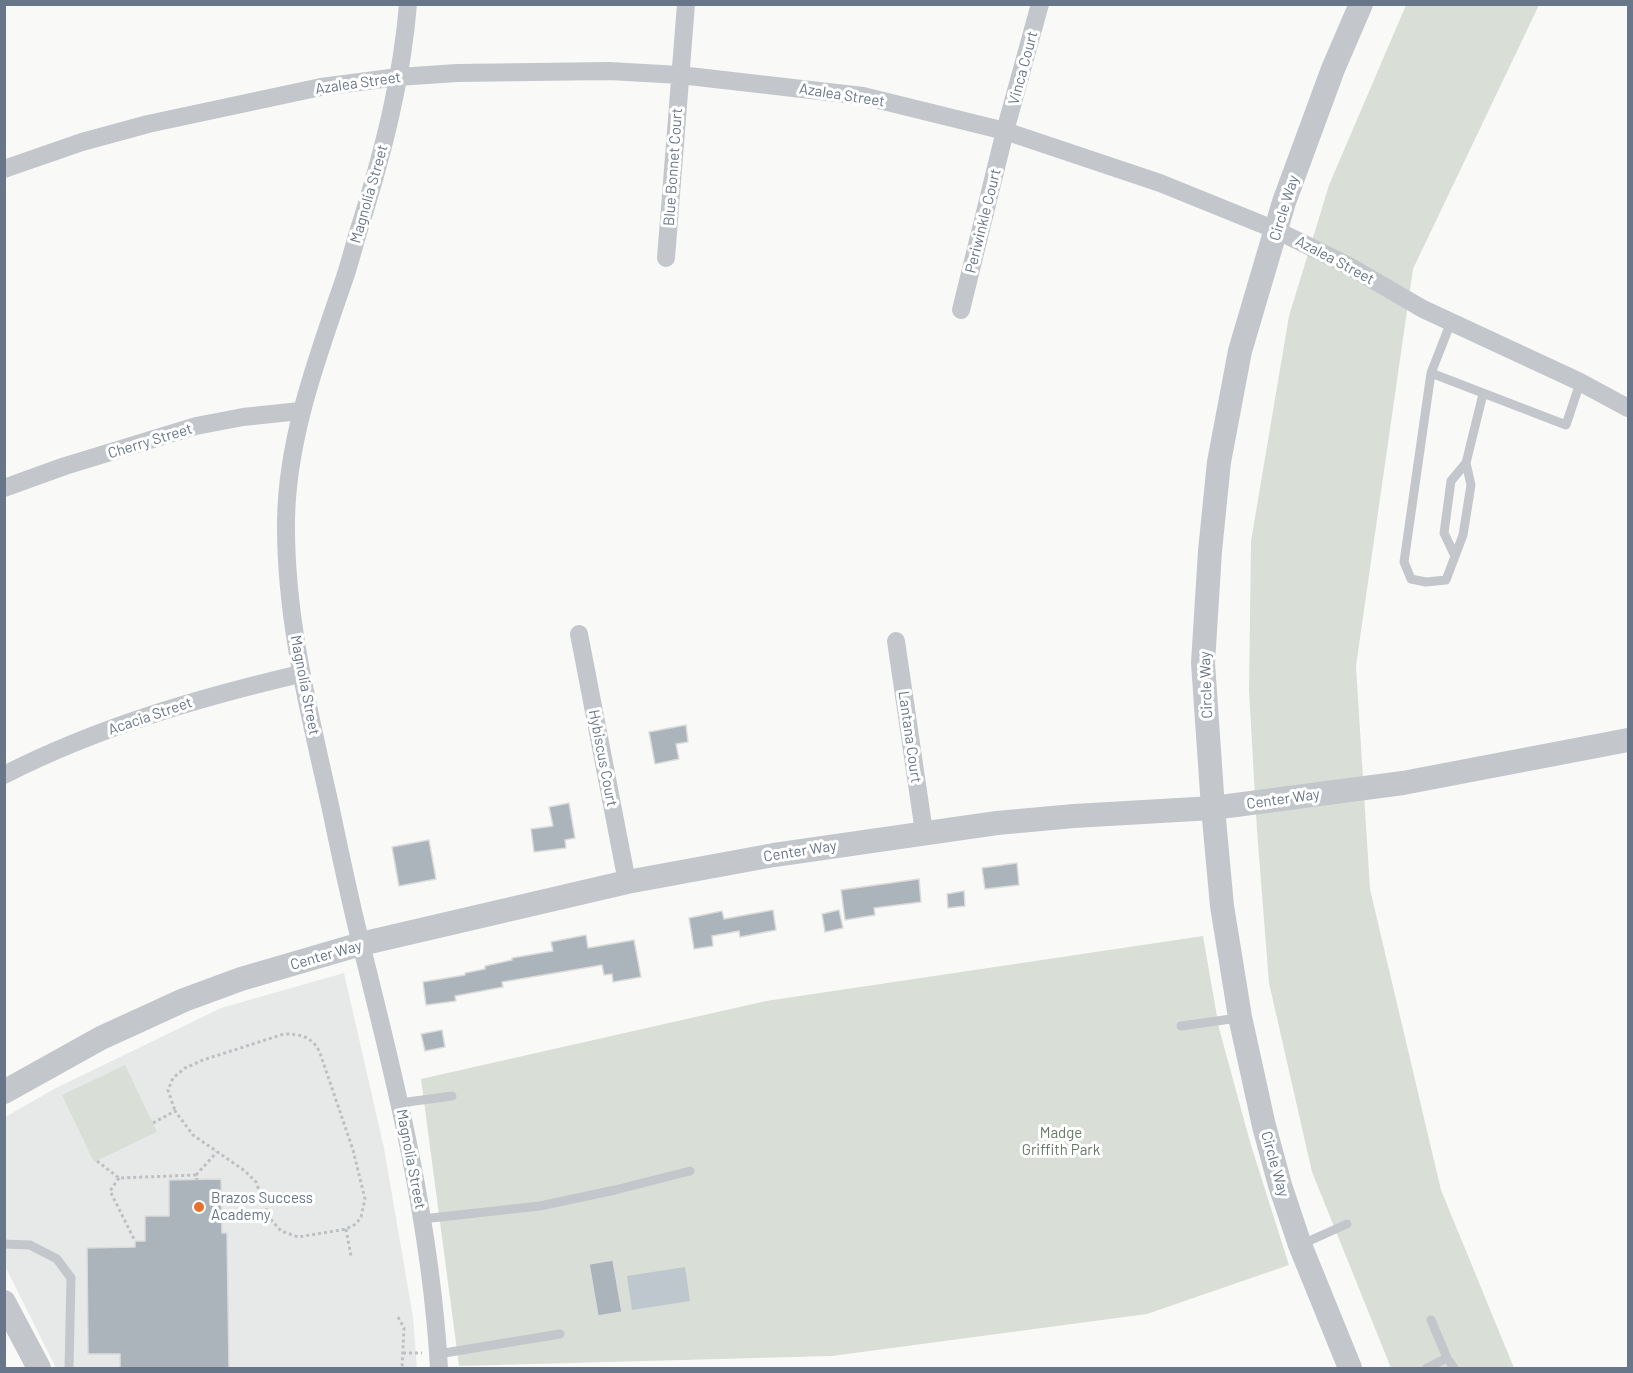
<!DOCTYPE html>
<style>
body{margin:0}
#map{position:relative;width:1633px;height:1373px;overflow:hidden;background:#f9faf8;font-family:Barlow,sans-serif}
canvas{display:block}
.frame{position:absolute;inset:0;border:6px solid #687689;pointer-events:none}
</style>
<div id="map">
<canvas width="1633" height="1373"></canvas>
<div class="frame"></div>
</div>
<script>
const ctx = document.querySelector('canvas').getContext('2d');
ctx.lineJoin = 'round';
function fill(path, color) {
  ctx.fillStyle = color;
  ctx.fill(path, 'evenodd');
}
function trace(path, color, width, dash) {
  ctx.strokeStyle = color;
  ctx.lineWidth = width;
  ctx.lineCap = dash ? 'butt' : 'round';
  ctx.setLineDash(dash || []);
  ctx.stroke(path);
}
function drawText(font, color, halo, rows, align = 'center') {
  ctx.font = font + ' Barlow,sans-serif';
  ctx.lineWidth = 6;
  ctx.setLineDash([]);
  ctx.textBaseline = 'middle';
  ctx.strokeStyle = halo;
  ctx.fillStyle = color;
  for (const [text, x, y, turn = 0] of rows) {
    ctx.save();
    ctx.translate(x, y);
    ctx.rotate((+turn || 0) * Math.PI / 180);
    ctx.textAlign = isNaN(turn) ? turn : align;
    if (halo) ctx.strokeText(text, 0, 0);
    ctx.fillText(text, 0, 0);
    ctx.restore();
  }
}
fill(new Path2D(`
 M 344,973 L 384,1148 L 413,1317 L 417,1368 L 56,1368 L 5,1266 L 5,1117 L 56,1088 L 221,1008 Z`), '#e7e9e9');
fill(new Path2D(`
 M 1406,5 L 1539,5 L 1413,269 L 1356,666 L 1370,889 L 1441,1190 L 1514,1368 L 1391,1368 L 1312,1172 L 1269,983 L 1257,831 L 1249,691 L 1251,541 L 1289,316 L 1329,185 Z
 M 1203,936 L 1219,1028 L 1250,1142 L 1289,1265 L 1147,1314 L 832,1356 L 459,1366 L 421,1079 L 766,1001 Z
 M 125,1065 L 157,1132 L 94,1162 L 62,1095 Z`), '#d9dfd7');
fill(new Path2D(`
 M 685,1267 L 690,1301 L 632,1310 L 627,1276 Z`), '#bec7cd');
const building = new Path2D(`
 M 686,725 L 688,742 L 676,744 L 679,759 L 655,764 L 649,732 Z
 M 569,803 L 575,838 L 565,840 L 566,848 L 534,852 L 531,829 L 553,826 L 549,807 Z
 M 429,840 L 436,879 L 399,886 L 392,847 Z
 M 1017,863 L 1019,885 L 985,889 L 982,868 Z
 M 919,879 L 921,902 L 874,908 L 875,915 L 845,920 L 841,890 Z
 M 964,891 L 965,906 L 948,908 L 947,894 Z
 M 773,910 L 776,930 L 740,937 L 739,931 L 712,936 L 713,946 L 694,949 L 689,918 L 722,911 L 724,919 Z
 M 839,910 L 843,928 L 825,932 L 822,914 Z
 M 586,935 L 588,948 L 634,940 L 641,977 L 613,982 L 612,974 L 604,975 L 602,965 L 502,982 L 503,987 L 455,996 L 456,1001 L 426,1005 L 423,982 L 465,975 L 465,973 L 485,969 L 485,966 L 512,960 L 512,958 L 553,951 L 551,942 Z
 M 442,1030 L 445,1047 L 425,1051 L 421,1034 Z
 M 221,1179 L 222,1233 L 227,1233 L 229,1368 L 120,1368 L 120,1354 L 88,1354 L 87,1248 L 135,1247 L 135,1241 L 145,1241 L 145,1216 L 169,1216 L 169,1180 Z
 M 613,1260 L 622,1312 L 598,1316 L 589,1264 Z`);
fill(building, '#abb3bb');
trace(building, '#dbdcda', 1.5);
trace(new Path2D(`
 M 153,1123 L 175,1111 L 193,1135 L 245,1171 L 256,1182 L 269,1217 L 281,1231 L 298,1237 L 346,1229 L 356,1224 L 361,1217 L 365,1199 L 353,1150 L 320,1053 C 313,1037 301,1034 284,1034 L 203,1060 L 185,1068 L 173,1078 L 168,1090 L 175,1111
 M 97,1161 L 119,1178 L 196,1175 L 197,1180
 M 196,1175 L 217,1152
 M 119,1178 L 110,1191 L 135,1241
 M 346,1229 L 351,1256
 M 398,1317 L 404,1328 L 402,1368
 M 403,1353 L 422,1353`), '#bdc0c3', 3, [3, 3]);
trace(new Path2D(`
 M 1431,373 L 1451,322
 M 1466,463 L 1471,485 L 1463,535 L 1446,580 L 1426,582 L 1411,579 L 1404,562 L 1431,373 L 1566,425 L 1580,383
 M 1454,554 L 1444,533 L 1451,481 L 1466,463 L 1483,394
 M 1181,1026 L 1238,1018
 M 400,1103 L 452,1096
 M 422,1219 L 540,1206 L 615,1190 L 690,1171
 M 4,1244 L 30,1245 L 57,1259 L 71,1278 L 69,1368
 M 1300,1245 L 1347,1224
 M 438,1354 L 560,1334
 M 1447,1358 L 1454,1368
 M 1427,1368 L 1447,1358 L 1431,1320`), '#c3c7cc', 9);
trace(new Path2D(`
 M 408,4 C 402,79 383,152 361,223 C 355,241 351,259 345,277 C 318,356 287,437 286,521 C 285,618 309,711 330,805 C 340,853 350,901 362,948 C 397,1087 431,1225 439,1368
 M 4,169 L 82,142 L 148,124 L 321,87 L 398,77 L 457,73 L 609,71 L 680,75 L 863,96 L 1005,131 L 1160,183 L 1276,230 L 1349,266 L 1423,309 L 1578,381 L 1628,408
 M 666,258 L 686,4
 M 961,310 L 1005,131 L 1040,4
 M 4,488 L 65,466 L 196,426 L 243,417 L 300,411
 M 579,634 L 627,882
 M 896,641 L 924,832
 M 4,775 C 98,727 198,698 300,674`), '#c3c7cc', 18);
trace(new Path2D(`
 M 4,1092 L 101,1038 L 184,1000 L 241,979 L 361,944 L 627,882 L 774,855 L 997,823 L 1074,816 L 1213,808 L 1403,783 L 1628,740
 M 4,1302 L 39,1368
 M 1350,1368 L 1300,1245 L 1280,1185 L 1264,1126 L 1240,1017 L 1222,906 L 1213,808 L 1203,663 L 1210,551 L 1219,462 L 1240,351 L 1284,202 L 1333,69 L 1361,4`), '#c3c7cc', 24);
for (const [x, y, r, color] of [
 [199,1207,6,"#e5712c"]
]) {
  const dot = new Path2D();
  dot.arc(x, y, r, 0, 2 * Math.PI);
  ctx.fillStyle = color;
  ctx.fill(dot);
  trace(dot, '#fff', 2);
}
drawText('15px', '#687689', '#fff', [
 ["Vinca Court",1023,68,-75],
 ["Azalea Street",358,83,-8],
 ["Azalea Street",842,95,9],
 ["Blue Bonnet Court",673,167,-86],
 ["Magnolia Street",369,194,-74],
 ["Circle Way",1284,208,-73],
 ["Periwinkle Court",983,221,-76],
 ["Azalea Street",1335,260,28],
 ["Cherry Street",150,441,-17],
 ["Magnolia Street",305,685,79],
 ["Circle Way",1206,685,-92],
 ["Acacia Street",150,716,-19],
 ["Lantana Court",910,737,82],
 ["Hybiscus Court",603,758,79],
 ["Center Way",1283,799,-8],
 ["Center Way",800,851,-9],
 ["Center Way",326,955,-16],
 ["Magnolia Street",411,1159,79],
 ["Circle Way",1275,1164,74]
]);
drawText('15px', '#657a64', '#fff', [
 ["Madge",1061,1133],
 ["Griffith Park",1061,1150]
]);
drawText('15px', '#687689', '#fff', [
 ["Brazos Success",211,1198],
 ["Academy",211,1215]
], 'left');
</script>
